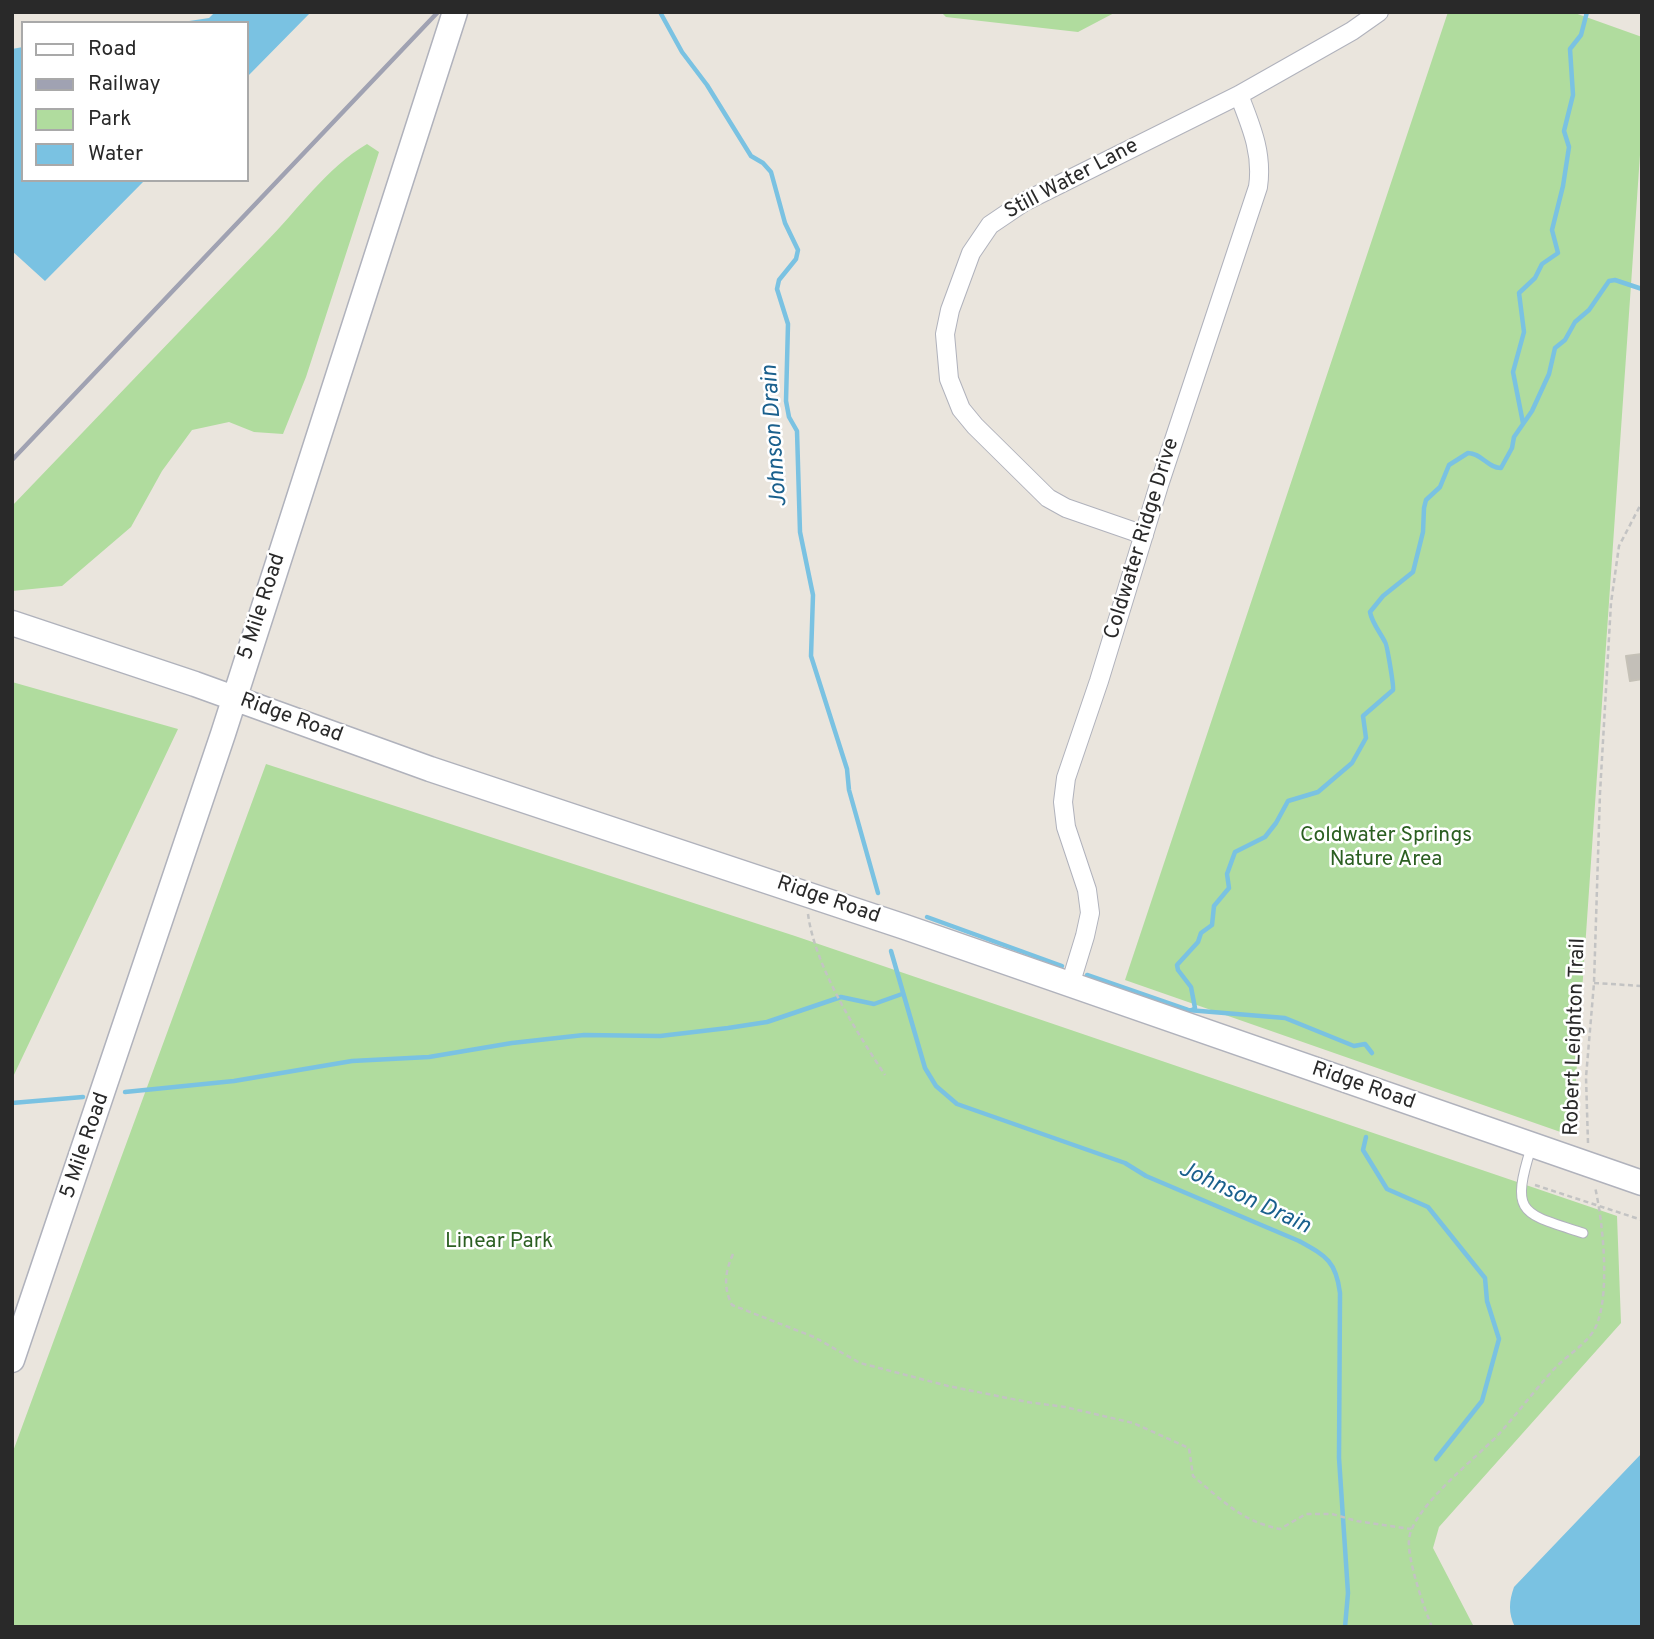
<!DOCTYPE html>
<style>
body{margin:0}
#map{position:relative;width:1654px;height:1639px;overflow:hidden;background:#eae5dd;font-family:Overpass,sans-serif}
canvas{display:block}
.frame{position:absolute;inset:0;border:14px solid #292929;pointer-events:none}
.legend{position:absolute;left:21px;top:21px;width:228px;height:161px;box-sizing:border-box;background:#fff;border:2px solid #a9a9a9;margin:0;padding:9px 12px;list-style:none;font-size:21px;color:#292929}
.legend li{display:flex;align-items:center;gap:14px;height:35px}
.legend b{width:35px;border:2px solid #a9a9a9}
</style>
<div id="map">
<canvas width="1654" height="1639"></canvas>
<div class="frame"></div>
<ul class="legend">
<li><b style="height:9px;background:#fff"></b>Road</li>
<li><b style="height:9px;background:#a0a2b2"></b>Railway</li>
<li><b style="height:19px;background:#b0dc9e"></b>Park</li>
<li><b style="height:19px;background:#7ac2e2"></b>Water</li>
</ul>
</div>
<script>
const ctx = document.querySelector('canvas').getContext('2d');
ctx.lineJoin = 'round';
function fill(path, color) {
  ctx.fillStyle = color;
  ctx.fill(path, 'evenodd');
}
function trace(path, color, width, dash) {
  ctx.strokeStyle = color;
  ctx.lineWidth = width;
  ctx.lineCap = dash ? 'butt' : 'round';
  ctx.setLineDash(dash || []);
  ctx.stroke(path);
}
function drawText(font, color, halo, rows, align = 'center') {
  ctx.font = font + ' Overpass,sans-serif';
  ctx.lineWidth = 5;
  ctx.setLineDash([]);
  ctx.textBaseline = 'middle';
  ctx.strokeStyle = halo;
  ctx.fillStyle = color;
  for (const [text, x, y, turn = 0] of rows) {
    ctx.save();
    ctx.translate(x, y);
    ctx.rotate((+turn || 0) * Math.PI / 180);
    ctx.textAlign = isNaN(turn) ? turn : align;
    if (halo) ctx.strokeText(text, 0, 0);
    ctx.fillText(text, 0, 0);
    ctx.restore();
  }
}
fill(new Path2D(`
 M 941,12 L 1116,12 L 1078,32 L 946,17 Z
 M 1448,12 L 1572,12 L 1642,37 L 1642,126 L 1572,1136 L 1125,980 Z
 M 367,144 L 379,152 L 306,377 L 283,434 L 254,432 L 229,422 L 192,430 L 162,471 L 131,527 L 62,586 L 12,591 L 12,506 C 96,419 179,331 264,244 C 298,210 326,168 367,144 Z
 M 12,682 L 178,729 L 12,1079 Z
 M 266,764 L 795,936 L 1617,1216 L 1621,1323 L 1439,1527 L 1433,1548 L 1474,1627 L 12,1627 L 12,1454 Z`), '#b0dc9e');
fill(new Path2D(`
 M 215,12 L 311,12 L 247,77 L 247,23 L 176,23 L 209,18 Z
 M 23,47 L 23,180 L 145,180 L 45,281 L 12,251 L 12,49 Z
 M 1642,1453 L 1642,1627 L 1515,1627 C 1508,1613 1509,1601 1514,1587 Z`), '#7ac2e2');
trace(new Path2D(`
 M 660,12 L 682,52 L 707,85 L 751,156 L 763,163 L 771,172 L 785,223 L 798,250 L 796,259 L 779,280 L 777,289 L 788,324 L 786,401 L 789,417 L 797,431 L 800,532 L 813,595 L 811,656 L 847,769 L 849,790 L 878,893
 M 1523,423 L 1513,372 L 1524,332 L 1519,293 L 1535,278 L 1542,264 L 1558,253 L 1552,230 L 1563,186 L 1569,147 L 1564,131 L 1573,95 L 1570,49 L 1581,35 L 1587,12
 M 927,917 L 1062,966
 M 891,951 L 925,1068 L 936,1086 L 957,1104 L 1125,1163 L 1146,1176 L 1299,1241 C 1326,1256 1336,1261 1340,1293 L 1339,1458 L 1348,1593 L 1345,1627
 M 1087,975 L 1188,1010 L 1285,1018 L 1354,1046 L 1365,1044 L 1372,1053
 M 1192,1010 L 1195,1008 L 1191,987 L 1178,970 L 1177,965 L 1198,942 L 1201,933 L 1212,925 L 1214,906 L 1229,888 L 1227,874 L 1235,852 L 1265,837 L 1276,823 L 1288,801 L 1318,792 L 1352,763 L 1366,738 L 1363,716 L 1393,690 C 1394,687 1387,644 1385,642 C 1380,632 1372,623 1370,612 L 1383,596 L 1413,572 L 1423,532 L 1424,508 L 1426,500 L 1440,487 L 1449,465 L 1468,453 C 1481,453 1488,468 1501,468 L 1512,448 L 1514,437 L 1532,411 L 1549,374 L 1555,348 L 1565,340 L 1575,322 L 1589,310 L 1609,281 L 1615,280 L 1642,289
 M 125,1092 L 234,1081 L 352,1061 L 429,1057 L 512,1043 L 584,1035 L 660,1036 L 728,1028 L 767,1022 L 841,997 L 874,1004 L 902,994
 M 12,1103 L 83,1097
 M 1366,1137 L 1363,1150 L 1387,1189 L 1428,1207 L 1485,1278 L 1487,1301 L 1499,1339 L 1482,1401 L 1436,1459`), '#7ac2e2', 4.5);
const building = new Path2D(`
 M 1642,654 L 1642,679 L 1630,681 L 1626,656 Z`);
fill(building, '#c3bfb8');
trace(building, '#c5c1b7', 2);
const lane = new Path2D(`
 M 1531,1148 C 1510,1215 1522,1213 1583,1233`);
const street = new Path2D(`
 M 1144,535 L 1066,508 L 1048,498 L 975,426 L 961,409 L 949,379 L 945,334 L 950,310 L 971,253 L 990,225 L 1024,202 L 1239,95 L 1352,31 L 1379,12
 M 1070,985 L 1085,936 L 1090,913 L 1087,890 L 1066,827 L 1063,802 L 1066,778 L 1099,681 L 1159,485 L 1258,187 C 1263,153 1251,126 1239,95`);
const secondary = new Path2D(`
 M 12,623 L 195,684 L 430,769 L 905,927 L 1642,1183
 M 12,1360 L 223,734 L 455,12`);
trace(lane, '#b0b2bc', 11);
trace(street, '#b0b2bc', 20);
trace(secondary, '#b0b2bc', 27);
trace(new Path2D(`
 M 808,914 C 815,967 856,1031 885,1075
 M 1594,983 L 1642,986
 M 1588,1143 L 1586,1077 L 1594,983 L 1600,793 L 1611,603 L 1619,546 L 1642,502
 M 1535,1185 L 1642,1220
 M 733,1254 C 725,1272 723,1287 732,1305 L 814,1337 L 860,1363 L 948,1386 L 1027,1402 L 1065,1407 L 1133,1423 L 1189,1448 L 1193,1476 C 1223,1501 1241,1521 1280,1529 L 1306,1514 L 1332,1514 L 1357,1521 L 1411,1529
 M 1432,1627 C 1424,1608 1407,1559 1409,1539 C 1413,1507 1475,1459 1498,1435 C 1518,1413 1536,1388 1557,1366 C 1570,1353 1590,1342 1597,1324 C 1610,1291 1603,1222 1595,1187`), '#c3c3c3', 2.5, [5, 3.5]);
trace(lane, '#fff', 9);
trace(street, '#fff', 18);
trace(secondary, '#fff', 24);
trace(new Path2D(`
 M 12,460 L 438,12`), '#a0a2b2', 4.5);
drawText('21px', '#292929', '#fff', [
 ["Still Water Lane",1072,180,-28],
 ["Coldwater Ridge Drive",1143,539,-73],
 ["5 Mile Road",263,607,-72],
 ["Ridge Road",291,719,20],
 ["Ridge Road",828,901,19],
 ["Robert Leighton Trail",1576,1037,-88],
 ["Ridge Road",1363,1087,19],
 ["5 Mile Road",86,1146,-71]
]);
drawText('21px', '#2b5f21', '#fff', [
 ["Coldwater Springs",1386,837],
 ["Nature Area",1386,861],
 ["Linear Park",499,1243]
]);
drawText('italic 23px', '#1a608d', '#fff', [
 ["Johnson Drain",776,436,-94],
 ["Johnson Drain",1244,1199,25]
]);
</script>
